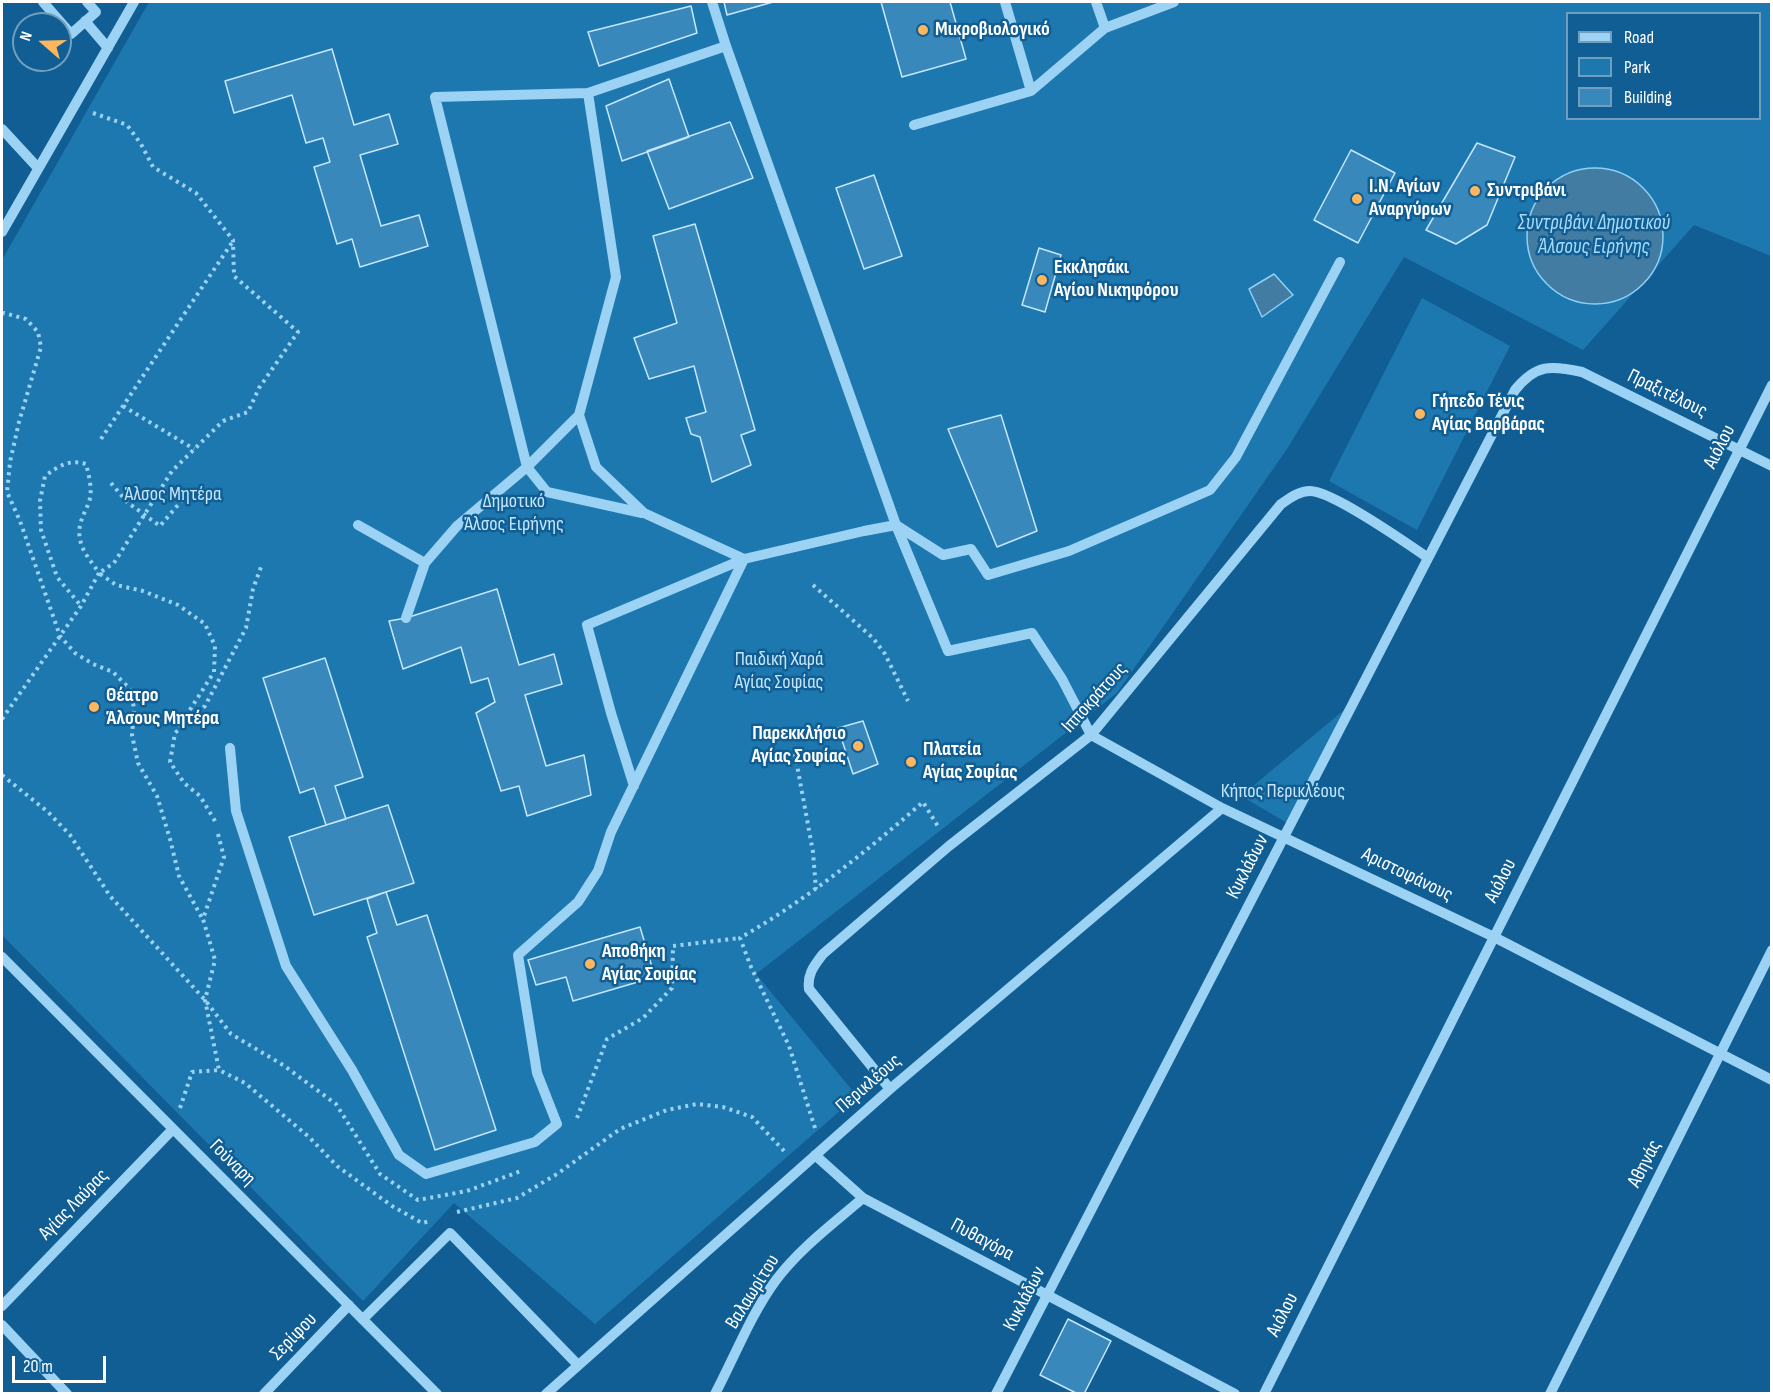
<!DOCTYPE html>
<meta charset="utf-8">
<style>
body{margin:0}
#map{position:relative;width:1773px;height:1395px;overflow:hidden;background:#105e93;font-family:"Sofia Sans Condensed",sans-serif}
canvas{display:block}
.frame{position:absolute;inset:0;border:3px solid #fff;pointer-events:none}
.legend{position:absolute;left:1566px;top:12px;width:195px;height:108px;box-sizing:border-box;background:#105e93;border:2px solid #709ebe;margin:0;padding:8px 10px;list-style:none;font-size:18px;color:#fff}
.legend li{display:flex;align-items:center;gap:12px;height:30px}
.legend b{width:30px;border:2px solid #709ebe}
.north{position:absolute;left:12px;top:12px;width:60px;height:60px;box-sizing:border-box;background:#105e93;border:2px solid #709ebe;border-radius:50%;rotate:290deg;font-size:16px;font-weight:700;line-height:24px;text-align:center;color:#fff}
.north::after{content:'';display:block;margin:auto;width:21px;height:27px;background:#ffb65e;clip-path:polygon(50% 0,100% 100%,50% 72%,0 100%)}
.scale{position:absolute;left:12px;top:1356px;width:94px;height:27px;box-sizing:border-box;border:3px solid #fff;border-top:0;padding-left:8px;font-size:18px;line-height:21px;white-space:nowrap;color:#fff;-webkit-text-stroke:4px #105e93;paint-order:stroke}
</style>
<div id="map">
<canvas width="1773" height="1395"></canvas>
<div class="frame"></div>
<ul class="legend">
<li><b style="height:8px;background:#9cd2f3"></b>Road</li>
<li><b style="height:16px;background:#1e78b0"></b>Park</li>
<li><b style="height:16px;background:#3888bb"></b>Building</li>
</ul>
<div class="north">N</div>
<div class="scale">20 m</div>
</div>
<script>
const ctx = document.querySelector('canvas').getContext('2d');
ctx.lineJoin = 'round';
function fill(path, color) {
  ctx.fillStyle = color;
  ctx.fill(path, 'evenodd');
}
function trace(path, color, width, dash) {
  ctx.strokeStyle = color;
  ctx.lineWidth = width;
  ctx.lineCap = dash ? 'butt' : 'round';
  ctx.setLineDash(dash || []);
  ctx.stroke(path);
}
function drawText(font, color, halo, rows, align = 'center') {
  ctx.font = font + ' "Sofia Sans Condensed",sans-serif';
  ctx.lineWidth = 5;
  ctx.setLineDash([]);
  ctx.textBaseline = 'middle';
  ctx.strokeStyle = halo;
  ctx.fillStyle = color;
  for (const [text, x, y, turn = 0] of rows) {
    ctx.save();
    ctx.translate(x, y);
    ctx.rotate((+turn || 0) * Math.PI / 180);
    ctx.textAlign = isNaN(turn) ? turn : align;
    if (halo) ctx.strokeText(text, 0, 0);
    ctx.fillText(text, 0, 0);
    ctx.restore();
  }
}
fill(new Path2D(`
 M 149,2 L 1771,2 L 1771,256 L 1694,225 L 1583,350 L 1404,257 L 1287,449 L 1117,693 L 756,974 L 857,1096 L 595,1324 L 454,1203 L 363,1301 L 2,935 L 2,260 ZM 1568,14 L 1760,14 L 1760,118 L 1568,118 Z
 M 1422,298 L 1510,346 L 1417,530 L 1329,481 Z
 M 1350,705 L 1294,827 L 1241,796 Z`), '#1e78b0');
const water = new Path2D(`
 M1527 236a68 68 0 1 1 136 0a68 68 0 1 1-136 0Z
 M 1274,274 L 1293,295 L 1262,317 L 1249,289 Z`);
fill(water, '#437ca2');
trace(water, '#8dd0f7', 1.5);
const building = new Path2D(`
 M 724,2 L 773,2 L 727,15 Z
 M 881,2 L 950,2 L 966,59 L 902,77 Z
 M 691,6 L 697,33 L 599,66 L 588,32 Z
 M 332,49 L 354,125 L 389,114 L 398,144 L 360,155 L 381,226 L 419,215 L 428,246 L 360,267 L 352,239 L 337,244 L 314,167 L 330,162 L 323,138 L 306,143 L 292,95 L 234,113 L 225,81 Z
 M 669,79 L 689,137 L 622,161 L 606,106 Z
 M 730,122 L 753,178 L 669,209 L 647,151 Z
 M 1477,143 L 1515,157 L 1487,225 L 1456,244 L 1426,230 Z
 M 1351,150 L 1395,173 L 1358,243 L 1314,220 Z
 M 874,175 L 902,256 L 864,269 L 836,188 Z
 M 695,224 L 755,430 L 741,435 L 751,465 L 712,482 L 700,437 L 691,434 L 686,418 L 706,412 L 694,366 L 649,379 L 634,338 L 677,323 L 653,236 Z
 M 1039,248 L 1061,255 L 1045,312 L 1022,305 Z
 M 1001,415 L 1037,531 L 997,547 L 948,429 Z
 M 497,589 L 519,665 L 554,654 L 562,684 L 525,695 L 546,766 L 584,755 L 591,795 L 527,816 L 519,786 L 501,791 L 476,713 L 495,702 L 488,678 L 471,683 L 461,647 L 403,669 L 389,621 L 406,618 Z
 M 325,658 L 363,777 L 335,786 L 346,819 L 326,825 L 314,788 L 300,793 L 263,678 Z
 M 863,721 L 878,764 L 853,774 L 838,728 Z
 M 388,805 L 414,883 L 314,915 L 289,837 Z
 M 386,892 L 397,925 L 427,915 L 496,1130 L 435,1150 L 367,937 L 377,933 L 367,899 Z
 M 640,927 L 655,977 L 573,1001 L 566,977 L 536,985 L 528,960 Z
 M 1068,1319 L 1111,1341 L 1084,1394 L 1078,1394 L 1040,1375 Z`);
fill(building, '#3888bb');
trace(building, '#c4e7fe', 1.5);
trace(new Path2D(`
 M 93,113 L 127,125 L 141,144 L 153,167 L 196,193 L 233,240 L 234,276 L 298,332 L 259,388 L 248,412 L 223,421 L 172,471 L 114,563 L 99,573 L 116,585 L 143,591 L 178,605 L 205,624 L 215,646 L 214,672 L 179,727
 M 2,314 L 4,313 L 26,319 L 38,332 L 41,347 L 19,422 L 10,462 L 7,492 L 20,521 L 60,636 L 75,653 L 93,664 L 113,672 L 130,689 L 134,708 L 132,735 L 138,763 L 157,796 L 170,839 L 179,876 L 202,918
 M 123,406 L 194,449
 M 101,439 L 233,241
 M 111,483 L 127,502 L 160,526 L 183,499
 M 813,585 L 873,638 L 885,654 L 908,701
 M 2,719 L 81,606 L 99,573 C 92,562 82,552 80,539 C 77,524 84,515 89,502 C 93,490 89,476 86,464 C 68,459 59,466 45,476 L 40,501 L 41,530 L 57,577 L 81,606
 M 795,754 L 813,852 L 816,889
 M 2,775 L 48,812 L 70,835 L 110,896 L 205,1000 L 231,1034 L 283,1065 L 336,1104 L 380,1174 L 418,1200 L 467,1191 L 521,1171
 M 215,821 L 200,796 L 184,783 L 170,762 L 175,733 L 205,706 L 246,628 L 253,589 L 261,567
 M 218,834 L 224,857 L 203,919 L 215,960 L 205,1000 L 219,1070 L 245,1083 L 309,1137 L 337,1166 L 392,1206 L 422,1223 L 430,1221
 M 180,1108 L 192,1072 L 219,1070
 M 577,1118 L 607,1039 L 643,1018 L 672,988 L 673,946 L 740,938
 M 815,1128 L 789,1046 L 751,967 L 740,938 C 806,900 866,852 923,802 L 939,828
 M 457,1212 L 517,1198 L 557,1174 L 620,1129 L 667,1110 L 697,1104 L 723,1107 L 752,1117 L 786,1153`), '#9cd2f3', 4, [3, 4.5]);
trace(new Path2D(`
 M 43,2 L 71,34 L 96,12 L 87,2
 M 712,2 L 726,46 L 896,525 L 948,651 L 1032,633 L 1062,679 L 1091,735 L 1222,808 L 1494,937 L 1772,1080
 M 1005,2 L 1031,91
 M 1096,2 L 1105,28
 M 85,21 L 108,48
 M 914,125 L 1031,91 L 1105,28 L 1174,2
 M 2,129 L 38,168
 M 2,232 L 134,2
 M 642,513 L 547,492 L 527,467 L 435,97 L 588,93 L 726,46
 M 358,525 L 425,563 L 457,526 L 527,467 L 579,415
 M 406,618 L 425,563
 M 230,748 L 236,811 L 286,966 L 352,1070 L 399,1155 L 426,1174 L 535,1142 L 557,1124 L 537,1073 L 518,955 L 578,902 L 598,871 L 611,832 L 744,559 L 644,513 L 596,467 L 579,415 L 616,277 L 588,93
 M 634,786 L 611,713 L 587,625 L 744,559 L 864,531 L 896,525 L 943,555 L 971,549 L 988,575 L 1069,551 L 1210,490 L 1236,457 L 1340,262
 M 2,957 L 437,1394
 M 890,1089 L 809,989 C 807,974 814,966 823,954 L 949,846 L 1091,735 L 1281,504 C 1290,498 1299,491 1310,491 C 1332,491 1405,542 1427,557
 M 815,1155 L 863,1198 L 1235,1394
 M 2,1306 L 173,1129
 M 363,1319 L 450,1233 L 578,1365
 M 2,1325 L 67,1394
 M 264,1394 L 349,1305
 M 546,1394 L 890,1089 L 1222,808
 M 715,1394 C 735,1356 751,1314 776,1280 C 800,1248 834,1223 863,1198
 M 996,1394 L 1515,390 C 1536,364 1551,365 1582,372 L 1772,466
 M 1264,1394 L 1772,385
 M 1550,1394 L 1772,950`), '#9cd2f3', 10);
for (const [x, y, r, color] of [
 [923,30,6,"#ffb65e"],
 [1475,191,6,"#ffb65e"],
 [1357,199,6,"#ffb65e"],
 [1042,280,6,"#ffb65e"],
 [1420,414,6,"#ffb65e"],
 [94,707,6,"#ffb65e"],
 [858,746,6,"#ffb65e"],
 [911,762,6,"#ffb65e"],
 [590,964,6,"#ffb65e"]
]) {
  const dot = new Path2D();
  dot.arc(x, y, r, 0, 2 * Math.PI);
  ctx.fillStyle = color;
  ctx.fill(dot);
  trace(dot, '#105e93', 2);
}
drawText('bold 20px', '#fff', '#105e93', [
 ["Μικροβιολογικό",935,30],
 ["Ι.Ν. Αγίων",1369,187],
 ["Αναργύρων",1369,210],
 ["Συντριβάνι",1487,191],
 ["Εκκλησάκι",1054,268],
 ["Αγίου Νικηφόρου",1054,291],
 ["Γήπεδο Τένις",1432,402],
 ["Αγίας Βαρβάρας",1432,425],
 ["Θέατρο",106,696],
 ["Άλσους Μητέρα",106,719],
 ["Παρεκκλήσιο",846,734,"right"],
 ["Αγίας Σοφίας",846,757,"right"],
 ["Πλατεία",923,750],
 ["Αγίας Σοφίας",923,773],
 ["Αποθήκη",602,952],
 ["Αγίας Σοφίας",602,975]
], 'left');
drawText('20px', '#fff', '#105e93', [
 ["Πραξιτέλους",1667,394,26],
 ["Αιόλου",1720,447,-63],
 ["Ιπποκράτους",1095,698,-48],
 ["Κυκλάδων",1248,867,-63],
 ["Αριστοφάνους",1407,875,26],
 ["Αιόλου",1501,881,-63],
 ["Περικλέους",869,1084,-41],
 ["Γούναρη",232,1163,45],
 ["Αθηνάς",1645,1164,-63],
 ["Αγίας Λαύρας",74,1205,-46],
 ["Πυθαγόρα",982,1240,28],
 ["Βαλαωρίτου",753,1292,-58],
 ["Κυκλάδων",1025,1299,-63],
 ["Αιόλου",1283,1315,-63],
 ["Σερίφου",294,1337,-46]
]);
drawText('20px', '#c4e7fe', '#105e93', [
 ["Άλσος Μητέρα",173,495],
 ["Δημοτικό",514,502],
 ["Άλσος Ειρήνης",514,525],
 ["Παιδική Χαρά",779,660],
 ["Αγίας Σοφίας",779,683],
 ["Κήπος Περικλέους",1283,792]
]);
drawText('italic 21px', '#a8dbfa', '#105e93', [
 ["Συντριβάνι Δημοτικού",1594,224],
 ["Άλσους Ειρήνης",1594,248]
]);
</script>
